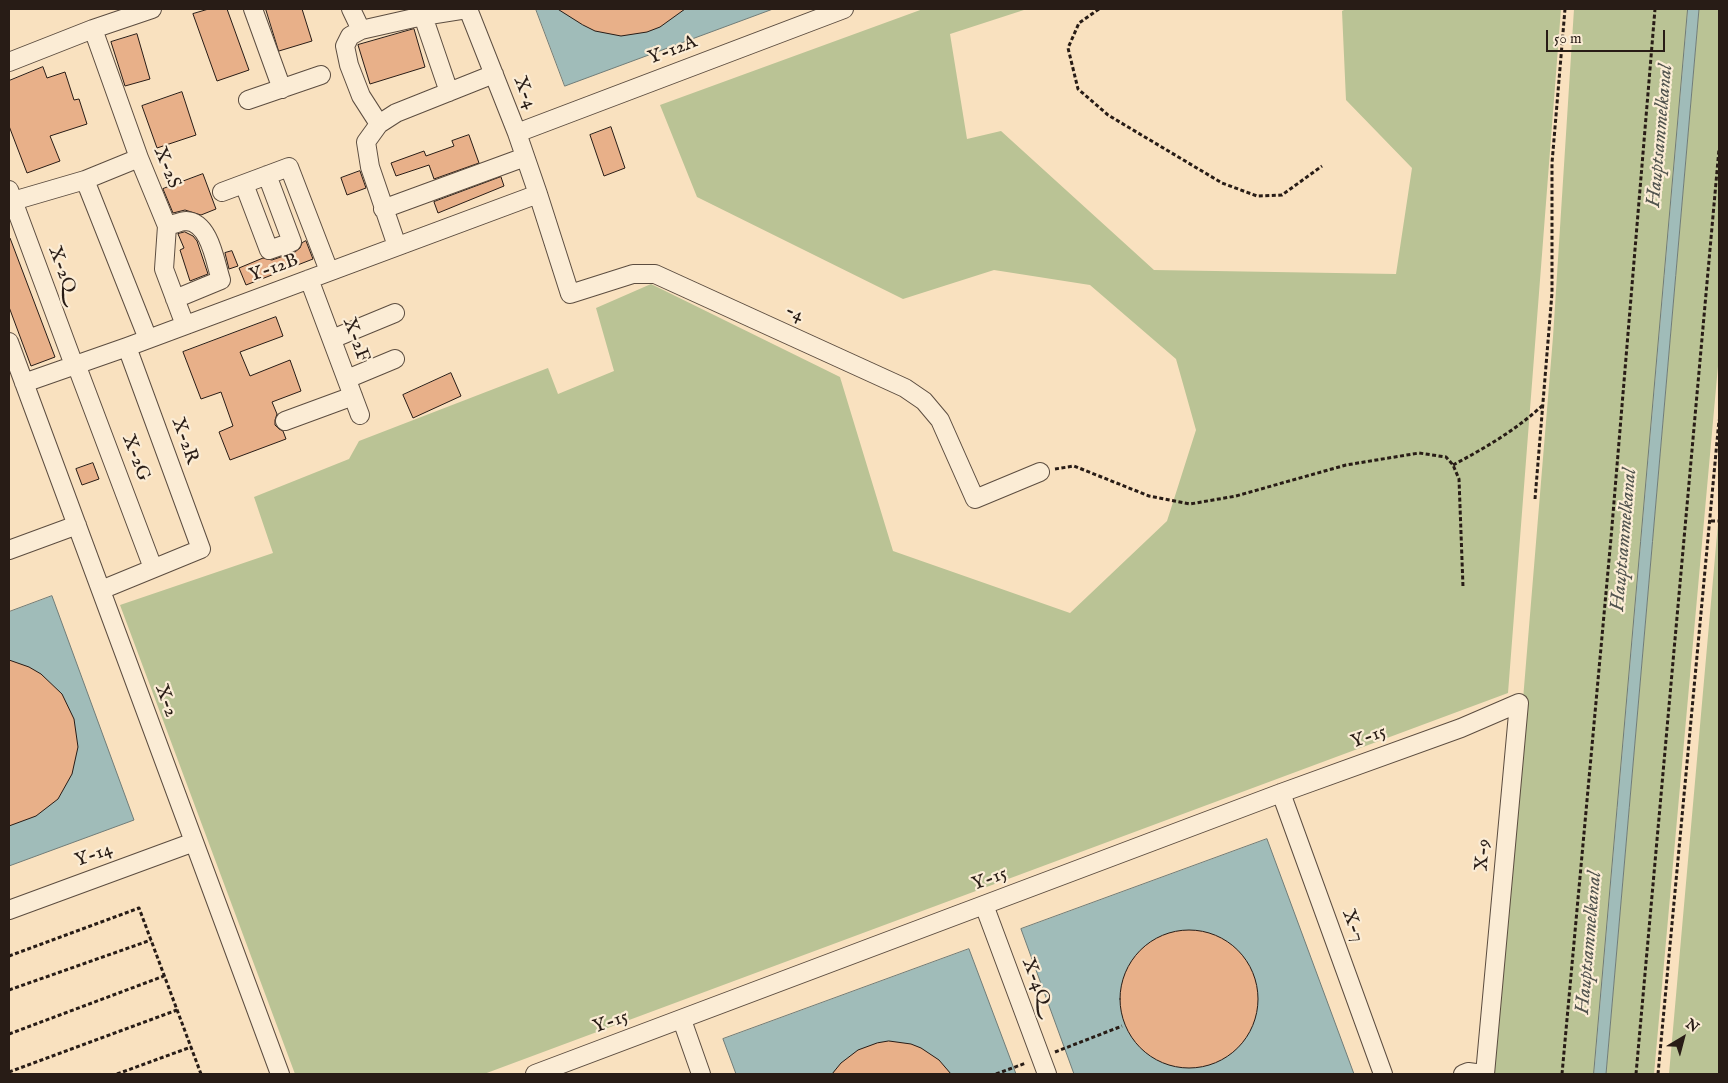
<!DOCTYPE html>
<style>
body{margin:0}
#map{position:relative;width:1728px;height:1083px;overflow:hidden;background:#f9e1bf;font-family:"IM FELL English",serif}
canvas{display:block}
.frame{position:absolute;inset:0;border:10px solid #281c16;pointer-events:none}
.north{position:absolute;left:1658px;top:1013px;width:50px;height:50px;-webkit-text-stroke:4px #fbecd5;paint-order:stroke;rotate:37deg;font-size:14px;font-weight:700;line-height:20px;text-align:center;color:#281c16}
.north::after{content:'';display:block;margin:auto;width:18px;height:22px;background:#281c16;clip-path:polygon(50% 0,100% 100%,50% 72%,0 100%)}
.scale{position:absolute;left:1546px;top:30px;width:119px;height:22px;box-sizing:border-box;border:2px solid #281c16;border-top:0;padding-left:6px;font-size:15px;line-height:18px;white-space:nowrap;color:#281c16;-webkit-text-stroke:4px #fbecd5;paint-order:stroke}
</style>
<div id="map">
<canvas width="1728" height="1083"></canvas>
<div class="frame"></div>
<div class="north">N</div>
<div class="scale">50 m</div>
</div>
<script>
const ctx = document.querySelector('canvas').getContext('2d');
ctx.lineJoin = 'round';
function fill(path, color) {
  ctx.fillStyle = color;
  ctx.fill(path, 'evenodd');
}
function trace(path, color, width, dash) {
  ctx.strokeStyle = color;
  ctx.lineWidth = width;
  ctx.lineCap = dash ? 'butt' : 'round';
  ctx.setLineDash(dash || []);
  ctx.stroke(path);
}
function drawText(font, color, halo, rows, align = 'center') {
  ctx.font = font + ' "IM FELL English",serif';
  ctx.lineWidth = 4.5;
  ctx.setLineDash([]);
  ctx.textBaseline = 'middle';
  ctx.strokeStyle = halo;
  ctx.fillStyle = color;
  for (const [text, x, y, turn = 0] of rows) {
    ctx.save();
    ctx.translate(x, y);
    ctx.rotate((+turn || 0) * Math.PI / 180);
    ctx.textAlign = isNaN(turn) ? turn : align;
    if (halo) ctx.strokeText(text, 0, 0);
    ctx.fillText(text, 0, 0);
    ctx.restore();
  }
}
fill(new Path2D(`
 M 923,9 L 1027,9 L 950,34 L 967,139 L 1001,131 L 1154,270 L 1396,274 L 1412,168 L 1346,100 L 1342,11 L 1346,9 L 1561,9 L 1508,693 L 484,1074 L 295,1074 L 120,605 L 273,553 L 254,497 L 349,459 L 359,441 L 548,368 L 558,394 L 614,371 L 596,308 L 651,284 L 840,377 L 893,551 L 1070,613 L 1167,521 L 1196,430 L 1176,359 L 1090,285 L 994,270 L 903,299 L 697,197 L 660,105 Z
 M 1574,9 L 1688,9 L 1594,1074 L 1492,1074 L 1553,337 Z
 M 1699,9 L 1719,9 L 1719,355 L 1654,1074 L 1606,1074 Z
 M 1719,512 L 1719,1074 L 1669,1074 Z`), '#bac395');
const water = new Path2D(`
 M 536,9 L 773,9 L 565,86 Z
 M 1688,9 L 1699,9 L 1606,1074 L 1594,1074 Z
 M 52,596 L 134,820 L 9,866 L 9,612 Z
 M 1267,839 L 1354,1074 L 1074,1074 L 1021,929 Z
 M 969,949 L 1016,1074 L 736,1074 L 723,1039 Z`);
fill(water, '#a0bcb9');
trace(water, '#707c78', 1);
const building = new Path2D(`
 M 209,9 L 227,9 L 249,70 L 217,81 L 193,14 Z
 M 266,9 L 302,9 L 312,41 L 279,51 Z
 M 558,9 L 685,9 L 660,27 L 647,32 L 621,36 L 595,31 L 583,25 Z
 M 414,29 L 425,67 L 370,84 L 358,45 Z
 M 137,34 L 150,79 L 125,86 L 111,42 Z
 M 43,67 L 47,78 L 65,72 L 74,100 L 79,99 L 87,124 L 50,136 L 60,161 L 27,173 L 9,126 L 9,81 Z
 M 182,92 L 196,135 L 157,148 L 142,106 Z
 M 611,127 L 625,168 L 604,176 L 590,135 Z
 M 469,135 L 479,163 L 434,179 L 429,165 L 396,176 L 391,163 L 424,151 L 426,156 L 454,146 L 452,141 Z
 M 360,171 L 366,188 L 347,195 L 341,178 Z
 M 203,174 L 216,209 L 201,215 L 185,210 L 173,213 L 163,189 Z
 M 501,177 L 504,186 L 438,213 L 434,202 Z
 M 185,232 L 193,236 L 197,241 L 208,274 L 190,281 L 180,250 L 184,248 L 178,234 Z
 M 9,238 L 10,238 L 55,357 L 31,366 L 9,307 Z
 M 306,241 L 313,259 L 246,285 L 239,268 L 263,258 L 272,260 L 295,252 L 300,248 L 302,243 Z
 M 232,251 L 238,266 L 229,269 L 225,253 Z
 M 276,317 L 283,336 L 240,352 L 250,376 L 290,360 L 301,391 L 272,402 L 277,414 L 275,420 L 275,425 L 279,429 L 283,431 L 286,439 L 230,460 L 219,432 L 233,426 L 221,392 L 201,399 L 183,352 Z
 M 451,373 L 461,396 L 413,418 L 403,395 Z
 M 93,463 L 99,479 L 82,485 L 76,469 Z
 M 9,660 L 29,667 L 41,674 L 62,694 L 74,719 L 78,747 L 72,774 L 58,799 L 36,816 L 9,826 Z
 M1120 999a69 69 0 1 1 138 0a69 69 0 1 1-138 0Z
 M 889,1041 L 911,1044 L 921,1048 L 939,1060 L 951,1074 L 832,1074 L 841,1063 L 858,1050 L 877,1043 Z`);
fill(building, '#e8b089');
trace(building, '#281c16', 1);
const minor = new Path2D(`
 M 253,9 L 282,89
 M 351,9 L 361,30
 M 468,9 L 517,133 L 538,194 L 570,294 L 633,274 L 655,274 L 905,388 L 924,401 L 940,420 L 975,499 L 1040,472
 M 423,16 L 449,92
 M 93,29 L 139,158 L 167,226 L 164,269 L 185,325
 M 9,62 L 93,29 L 152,9
 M 248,100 L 321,75
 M 379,124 L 361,96 L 349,65 L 345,46 L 350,36 L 361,30 L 423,16 L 467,9
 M 517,133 L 844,9
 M 139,158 L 85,180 L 148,339
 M 244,184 L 269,250 L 292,242 L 267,175
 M 9,190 L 74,365
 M 222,192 L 289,167 L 329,271
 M 13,201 L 85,180
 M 383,209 L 525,157
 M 167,226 C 172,225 181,221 186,221 C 210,222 215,262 221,280 L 175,299
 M 397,246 L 370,167 L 366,142 L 379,124 L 396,113 L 494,74
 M 309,279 L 360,415
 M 332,339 L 395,313
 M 9,342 L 280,1074
 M 76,364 L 153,568
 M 347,379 L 395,359
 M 24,383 L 127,347 L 538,194
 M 285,421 L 353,396
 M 9,550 L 77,525
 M 101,590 L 201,549 L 127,347
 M 1281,793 L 1383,1074
 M 984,905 L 1047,1074
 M 9,910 L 194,842
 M 682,1020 L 701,1074
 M 535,1074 L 1281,793 L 1461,728 L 1519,703 L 1485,1074
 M 1463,1074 L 1468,1072 L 1483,1074`);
trace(minor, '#5c4d40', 20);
trace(new Path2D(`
 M 1099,9 L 1079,23 L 1068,48 L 1078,89 L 1108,115 L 1222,183 L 1257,196 L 1282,195 L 1322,166
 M 1453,465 C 1485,448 1516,430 1543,405
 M 1055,469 L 1074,466 L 1149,496 L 1190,504 L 1236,496 L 1346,465 L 1419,453 L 1446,457 L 1453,465 L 1459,479 L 1463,587
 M 1535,499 L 1552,293 L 1552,163 L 1565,9
 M 1711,521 L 1719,521
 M 9,956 L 139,908 L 201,1074
 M 9,990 L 151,940
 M 9,1034 L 164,976
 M 1055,1052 L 1122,1026
 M 9,1072 L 177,1010
 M 117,1074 L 191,1047
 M 996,1074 L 1026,1063
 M 1562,1074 L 1611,538 L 1655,9
 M 1636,1074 L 1719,149
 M 1658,1074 L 1719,420`), '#281c16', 3, [4, 2.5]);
trace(minor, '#fbecd5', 18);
drawText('19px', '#281c16', '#fbecd5', [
 ["Y-12A",673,51,-21],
 ["X-4",524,93,69],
 ["X-2S",166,168,68],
 ["Y-12B",274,269,-20],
 ["X-2Q",61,270,70],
 ["-4",794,314,24],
 ["X-2F",355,340,70],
 ["X-2R",184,441,70],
 ["X-2G",135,458,69],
 ["X-2",165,701,70],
 ["Y-15",1369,738,-20],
 ["X-9",1484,855,-85],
 ["Y-14",94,856,-20],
 ["Y-15",990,880,-21],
 ["X-7",1352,926,70],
 ["X-4Q",1035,982,69],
 ["Y-15",611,1023,-20]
]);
drawText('italic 20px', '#52544f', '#fbecd5', [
 ["Hauptsammelkanal",1661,136,-85],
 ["Hauptsammelkanal",1625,540,-85],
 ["Hauptsammelkanal",1590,943,-85]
]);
</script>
